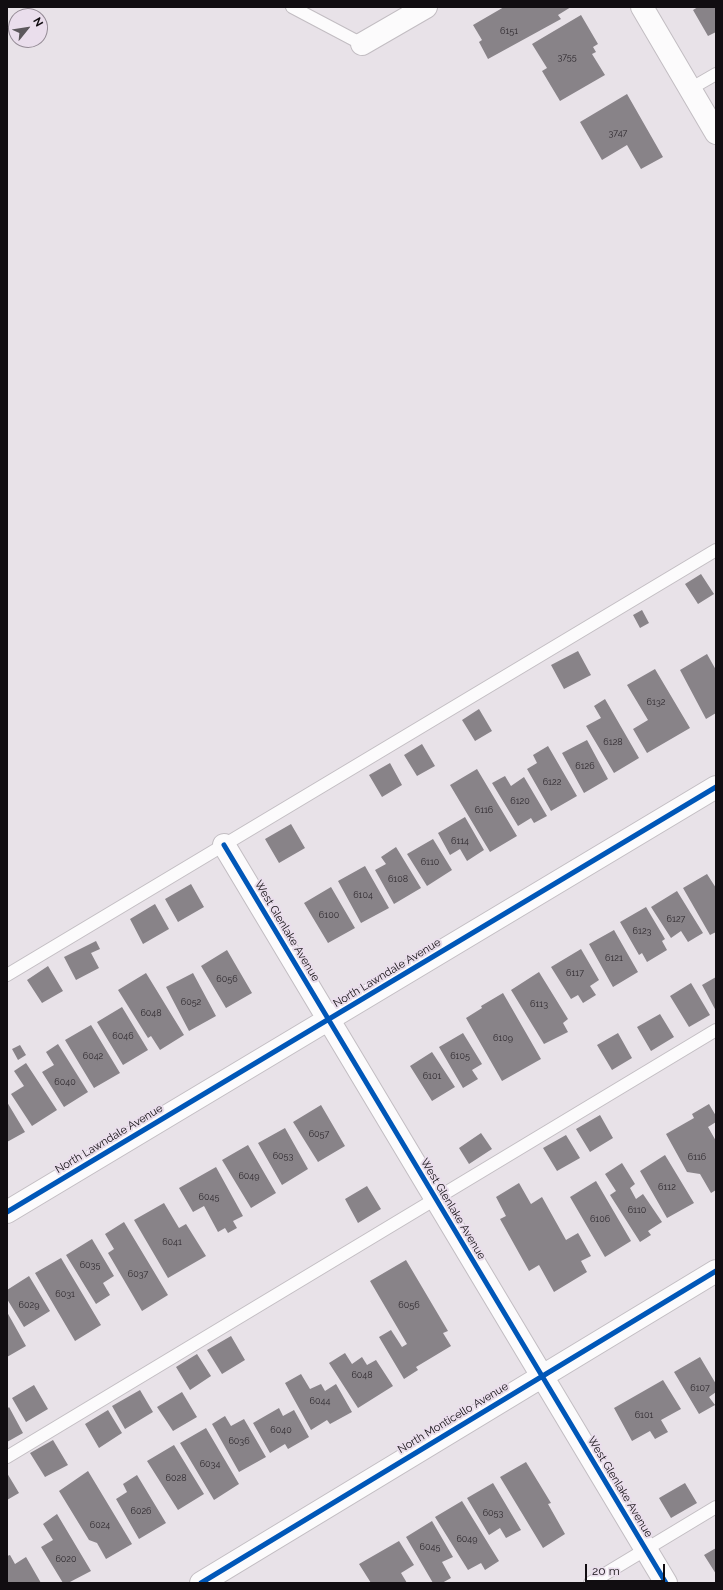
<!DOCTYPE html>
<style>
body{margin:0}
#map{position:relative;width:723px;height:1590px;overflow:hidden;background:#e8e2e8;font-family:Raleway,sans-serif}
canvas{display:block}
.frame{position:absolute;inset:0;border:8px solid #110d11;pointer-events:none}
.north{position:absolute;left:8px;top:8px;width:40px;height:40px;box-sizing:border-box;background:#eadeec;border:1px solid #938a94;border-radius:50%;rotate:60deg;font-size:11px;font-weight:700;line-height:16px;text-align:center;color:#110d11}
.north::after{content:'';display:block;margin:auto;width:14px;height:18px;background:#5c585c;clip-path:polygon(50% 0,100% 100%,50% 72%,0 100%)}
.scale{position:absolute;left:585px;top:1564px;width:80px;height:18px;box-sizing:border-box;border:2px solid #110d11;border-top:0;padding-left:5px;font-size:12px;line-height:14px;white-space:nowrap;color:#110d11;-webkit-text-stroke:3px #eadeec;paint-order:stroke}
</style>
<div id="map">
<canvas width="723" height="1590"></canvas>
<div class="frame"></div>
<div class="north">N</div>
<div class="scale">20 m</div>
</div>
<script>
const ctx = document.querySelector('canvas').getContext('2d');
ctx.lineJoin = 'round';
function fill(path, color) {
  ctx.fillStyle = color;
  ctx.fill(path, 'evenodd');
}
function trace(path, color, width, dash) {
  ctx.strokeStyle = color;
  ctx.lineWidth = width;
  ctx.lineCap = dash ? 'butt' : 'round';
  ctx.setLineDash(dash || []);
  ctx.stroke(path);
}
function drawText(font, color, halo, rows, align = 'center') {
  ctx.font = font + ' Raleway,sans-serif';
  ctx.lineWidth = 4;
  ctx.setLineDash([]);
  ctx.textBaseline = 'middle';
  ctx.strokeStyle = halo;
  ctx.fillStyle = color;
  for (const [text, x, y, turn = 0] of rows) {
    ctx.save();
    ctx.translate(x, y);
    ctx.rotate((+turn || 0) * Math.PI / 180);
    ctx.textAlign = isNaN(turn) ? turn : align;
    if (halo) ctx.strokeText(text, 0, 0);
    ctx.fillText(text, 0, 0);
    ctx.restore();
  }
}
fill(new Path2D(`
 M 504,7 L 571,7 L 558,15 L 561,19 L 488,59 L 479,42 L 482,40 L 473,25 Z
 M 698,7 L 716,7 L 716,32 L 708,36 L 693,10 Z
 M 581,15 L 598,44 L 593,47 L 596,52 L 592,54 L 605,75 L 560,101 L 542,71 L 547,68 L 532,44 Z
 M 627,94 L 663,157 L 641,169 L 627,145 L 602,160 L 580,122 Z
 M 701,574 L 714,594 L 698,604 L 685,584 Z
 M 642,610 L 649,623 L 640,628 L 633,615 Z
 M 578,651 L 591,675 L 564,689 L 551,665 Z
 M 707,654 L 716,670 L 716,713 L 706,719 L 680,670 Z
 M 655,669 L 690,728 L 647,753 L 633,729 L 648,720 L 627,685 Z
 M 605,699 L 639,758 L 614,773 L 586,726 L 601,718 L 594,706 Z
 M 479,709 L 492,731 L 475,741 L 462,720 Z
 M 587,740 L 608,779 L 584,793 L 562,753 Z
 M 422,744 L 435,766 L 417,776 L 404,755 Z
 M 548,746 L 577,796 L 551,811 L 527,769 L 537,763 L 533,755 Z
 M 390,763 L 402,785 L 382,797 L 369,775 Z
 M 477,769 L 517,836 L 490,852 L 450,785 Z
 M 505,776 L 511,786 L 524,777 L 547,816 L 534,823 L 531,818 L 518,826 L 492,783 Z
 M 465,817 L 484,850 L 467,861 L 460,849 L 450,855 L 438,833 Z
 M 291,824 L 305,848 L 279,863 L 265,839 Z
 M 433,839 L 452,870 L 427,886 L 407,854 Z
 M 396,847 L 421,888 L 394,904 L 375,870 L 386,864 L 381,857 Z
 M 365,866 L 389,908 L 361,923 L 338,881 Z
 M 707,874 L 716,888 L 716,932 L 710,935 L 683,888 Z
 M 191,884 L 204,907 L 178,922 L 165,899 Z
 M 331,887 L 355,928 L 328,943 L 304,903 Z
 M 677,891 L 703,933 L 688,942 L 681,931 L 671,938 L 651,907 Z
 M 155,904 L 169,929 L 143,944 L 130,919 Z
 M 646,907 L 665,939 L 662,941 L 667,950 L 647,962 L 642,953 L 639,955 L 620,922 Z
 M 614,930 L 638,972 L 613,987 L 589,944 Z
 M 96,941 L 100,949 L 91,953 L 99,968 L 76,980 L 64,957 Z
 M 581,949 L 599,980 L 590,986 L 596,995 L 583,1003 L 578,995 L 571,999 L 551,967 Z
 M 227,950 L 252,993 L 226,1008 L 201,966 Z
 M 48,966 L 63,991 L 42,1003 L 27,980 Z
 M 539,972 L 568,1019 L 563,1023 L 568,1032 L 544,1044 L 511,990 Z
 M 146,973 L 184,1035 L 160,1050 L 151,1036 L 148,1038 L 118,990 Z
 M 193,973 L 216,1016 L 189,1031 L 166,987 Z
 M 716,977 L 716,1011 L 702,985 Z
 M 691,983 L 710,1015 L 689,1027 L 670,996 Z
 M 503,993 L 541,1059 L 502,1081 L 466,1018 L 482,1008 L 481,1006 Z
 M 122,1007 L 148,1050 L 123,1065 L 97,1022 Z
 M 660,1014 L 674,1037 L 651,1051 L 637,1027 Z
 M 91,1025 L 120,1073 L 94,1088 L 65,1040 Z
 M 463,1033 L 482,1064 L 472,1070 L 478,1079 L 463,1088 L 439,1047 Z
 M 618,1033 L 632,1058 L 612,1070 L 597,1045 Z
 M 58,1044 L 88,1092 L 64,1107 L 42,1072 L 54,1065 L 46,1052 Z
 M 20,1045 L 26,1055 L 18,1060 L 12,1049 Z
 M 432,1052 L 455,1087 L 432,1101 L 410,1066 Z
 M 26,1063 L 57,1110 L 32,1126 L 11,1094 L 24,1086 L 14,1071 Z
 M 7,1102 L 25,1132 L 7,1142 Z
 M 709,1104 L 716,1116 L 716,1122 L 708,1127 L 716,1141 L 716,1190 L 711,1193 L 700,1174 L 687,1172 L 666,1134 L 694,1118 L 692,1114 Z
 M 321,1105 L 345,1146 L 318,1162 L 293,1122 Z
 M 600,1115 L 613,1138 L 590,1152 L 576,1129 Z
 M 285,1128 L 308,1169 L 282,1185 L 258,1143 Z
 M 481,1133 L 492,1149 L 469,1164 L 459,1148 Z
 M 566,1135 L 580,1158 L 557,1171 L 543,1148 Z
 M 248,1145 L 276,1193 L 251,1208 L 222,1160 Z
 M 665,1155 L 694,1203 L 667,1218 L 640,1171 Z
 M 622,1163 L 635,1184 L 630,1188 L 636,1199 L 643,1194 L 662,1222 L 648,1231 L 651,1235 L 640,1242 L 610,1195 L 616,1191 L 605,1174 Z
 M 216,1167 L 243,1216 L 233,1221 L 237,1228 L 228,1233 L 225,1228 L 218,1232 L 204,1206 L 193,1212 L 179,1188 Z
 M 596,1181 L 631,1241 L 605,1257 L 570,1197 Z
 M 519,1183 L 531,1204 L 542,1197 L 566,1240 L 578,1233 L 591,1256 L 581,1261 L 587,1272 L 554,1292 L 539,1265 L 529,1271 L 500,1219 L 506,1216 L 496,1197 Z
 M 367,1186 L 381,1209 L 358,1223 L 345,1199 Z
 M 164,1203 L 179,1228 L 186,1224 L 206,1256 L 168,1278 L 134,1220 Z
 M 124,1222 L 168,1295 L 142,1311 L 108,1253 L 114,1249 L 105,1234 Z
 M 92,1239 L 114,1276 L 103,1283 L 110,1295 L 96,1304 L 66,1255 Z
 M 61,1258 L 101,1325 L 75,1341 L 35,1273 Z
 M 406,1260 L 448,1331 L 443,1333 L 451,1346 L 416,1367 L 418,1370 L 404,1379 L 379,1337 L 391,1330 L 402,1347 L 407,1344 L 370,1281 Z
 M 29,1276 L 50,1311 L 24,1327 L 7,1299 L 7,1290 Z
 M 7,1312 L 26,1346 L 7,1357 Z
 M 231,1336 L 245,1360 L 222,1374 L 207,1350 Z
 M 345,1353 L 352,1364 L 362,1357 L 367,1365 L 376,1360 L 393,1386 L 358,1408 L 329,1363 Z
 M 197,1354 L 211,1376 L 190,1390 L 176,1367 Z
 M 700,1357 L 716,1384 L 716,1392 L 709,1397 L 715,1405 L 699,1414 L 674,1372 Z
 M 301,1374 L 310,1389 L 321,1384 L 325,1391 L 336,1384 L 352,1412 L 330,1424 L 327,1420 L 311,1430 L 285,1383 Z
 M 663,1380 L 681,1409 L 661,1420 L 668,1432 L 655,1439 L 650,1431 L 632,1441 L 614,1408 Z
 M 34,1385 L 48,1409 L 26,1422 L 12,1398 Z
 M 140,1390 L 153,1412 L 125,1429 L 112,1406 Z
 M 182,1392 L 197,1417 L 173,1431 L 157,1407 Z
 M 9,1407 L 23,1433 L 7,1442 L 7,1409 Z
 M 279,1408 L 283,1416 L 294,1410 L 309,1437 L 288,1449 L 285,1444 L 270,1453 L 253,1423 Z
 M 108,1410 L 122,1433 L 99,1448 L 85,1424 Z
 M 225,1416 L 231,1426 L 244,1419 L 266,1457 L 239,1472 L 212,1424 Z
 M 206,1428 L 239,1484 L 214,1500 L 180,1443 Z
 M 53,1440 L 68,1465 L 45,1477 L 30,1453 Z
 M 174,1445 L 204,1494 L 178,1510 L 147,1461 Z
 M 526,1462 L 551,1503 L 548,1504 L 565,1534 L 543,1548 L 500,1477 Z
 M 88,1471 L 132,1544 L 106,1559 L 97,1543 L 89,1540 L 59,1491 Z
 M 7,1473 L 19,1493 L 7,1500 Z
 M 137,1475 L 166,1523 L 139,1539 L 116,1499 L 127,1492 L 123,1484 Z
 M 493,1483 L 521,1530 L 506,1538 L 500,1528 L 489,1535 L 467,1498 Z
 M 685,1483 L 697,1503 L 671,1518 L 659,1498 Z
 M 462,1501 L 499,1561 L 485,1570 L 481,1563 L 468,1570 L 435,1517 Z
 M 57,1514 L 91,1571 L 68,1583 L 63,1583 L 41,1547 L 53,1540 L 43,1524 Z
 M 432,1521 L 453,1557 L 442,1562 L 451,1578 L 442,1583 L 433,1583 L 406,1537 Z
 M 399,1541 L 414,1565 L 401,1573 L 407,1583 L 371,1583 L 359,1564 Z
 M 716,1548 L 716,1574 L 704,1555 Z
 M 10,1555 L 15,1564 L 26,1557 L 41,1583 L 7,1583 L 7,1556 Z`), '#888388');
const service = new Path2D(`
 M 292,7 L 362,44
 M 690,89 L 716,74
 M 7,975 L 716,550
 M 7,1457 L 716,1030
 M 590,1583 L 716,1507`);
const minor = new Path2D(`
 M 642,7 L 716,133
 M 362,44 L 426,7
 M 224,845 L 666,1583
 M 7,1212 L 716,787
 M 201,1583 L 716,1271`);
trace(service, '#c2bdc2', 14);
trace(minor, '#c2bdc2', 24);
trace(service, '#fcfbfc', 12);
trace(minor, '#fcfbfc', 22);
trace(new Path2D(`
 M 224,845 L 666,1583
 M 7,1212 L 716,787
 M 201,1583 L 716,1271`), '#0057b8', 5);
drawText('9px', '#2f2a2f', null, [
 ["6151",509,31],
 ["3755",567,57],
 ["3747",618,133],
 ["6132",656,702],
 ["6128",613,742],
 ["6126",585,766],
 ["6122",552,782],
 ["6120",520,801],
 ["6116",484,810],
 ["6114",460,841],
 ["6110",430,862],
 ["6108",398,879],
 ["6104",363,895],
 ["6100",329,915],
 ["6127",676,919],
 ["6123",642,931],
 ["6121",614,958],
 ["6117",575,973],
 ["6056",227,979],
 ["6052",191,1002],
 ["6113",539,1004],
 ["6048",151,1013],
 ["6046",123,1036],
 ["6109",503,1038],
 ["6042",93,1056],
 ["6105",460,1056],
 ["6101",432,1076],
 ["6040",65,1082],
 ["6057",319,1134],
 ["6053",283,1156],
 ["6116",697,1157],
 ["6049",249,1176],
 ["6112",667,1187],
 ["6045",209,1197],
 ["6110",637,1210],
 ["6106",600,1219],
 ["6041",172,1242],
 ["6035",90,1265],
 ["6037",138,1274],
 ["6031",65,1294],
 ["6029",29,1305],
 ["6056",409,1305],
 ["6048",362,1375],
 ["6107",700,1388],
 ["6044",320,1401],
 ["6101",644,1415],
 ["6040",281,1430],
 ["6036",239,1441],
 ["6034",210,1464],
 ["6028",176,1478],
 ["6026",141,1511],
 ["6053",493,1513],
 ["6024",100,1525],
 ["6049",467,1539],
 ["6045",430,1547],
 ["6020",66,1559]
]);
drawText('11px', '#110d11', '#eadeec', [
 ["West Glenlake Avenue",287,931,59],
 ["North Lawndale Avenue",387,973,-31],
 ["North Lawndale Avenue",109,1139,-31],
 ["West Glenlake Avenue",453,1209,59],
 ["North Monticello Avenue",453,1418,-31],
 ["West Glenlake Avenue",620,1487,59]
]);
</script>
